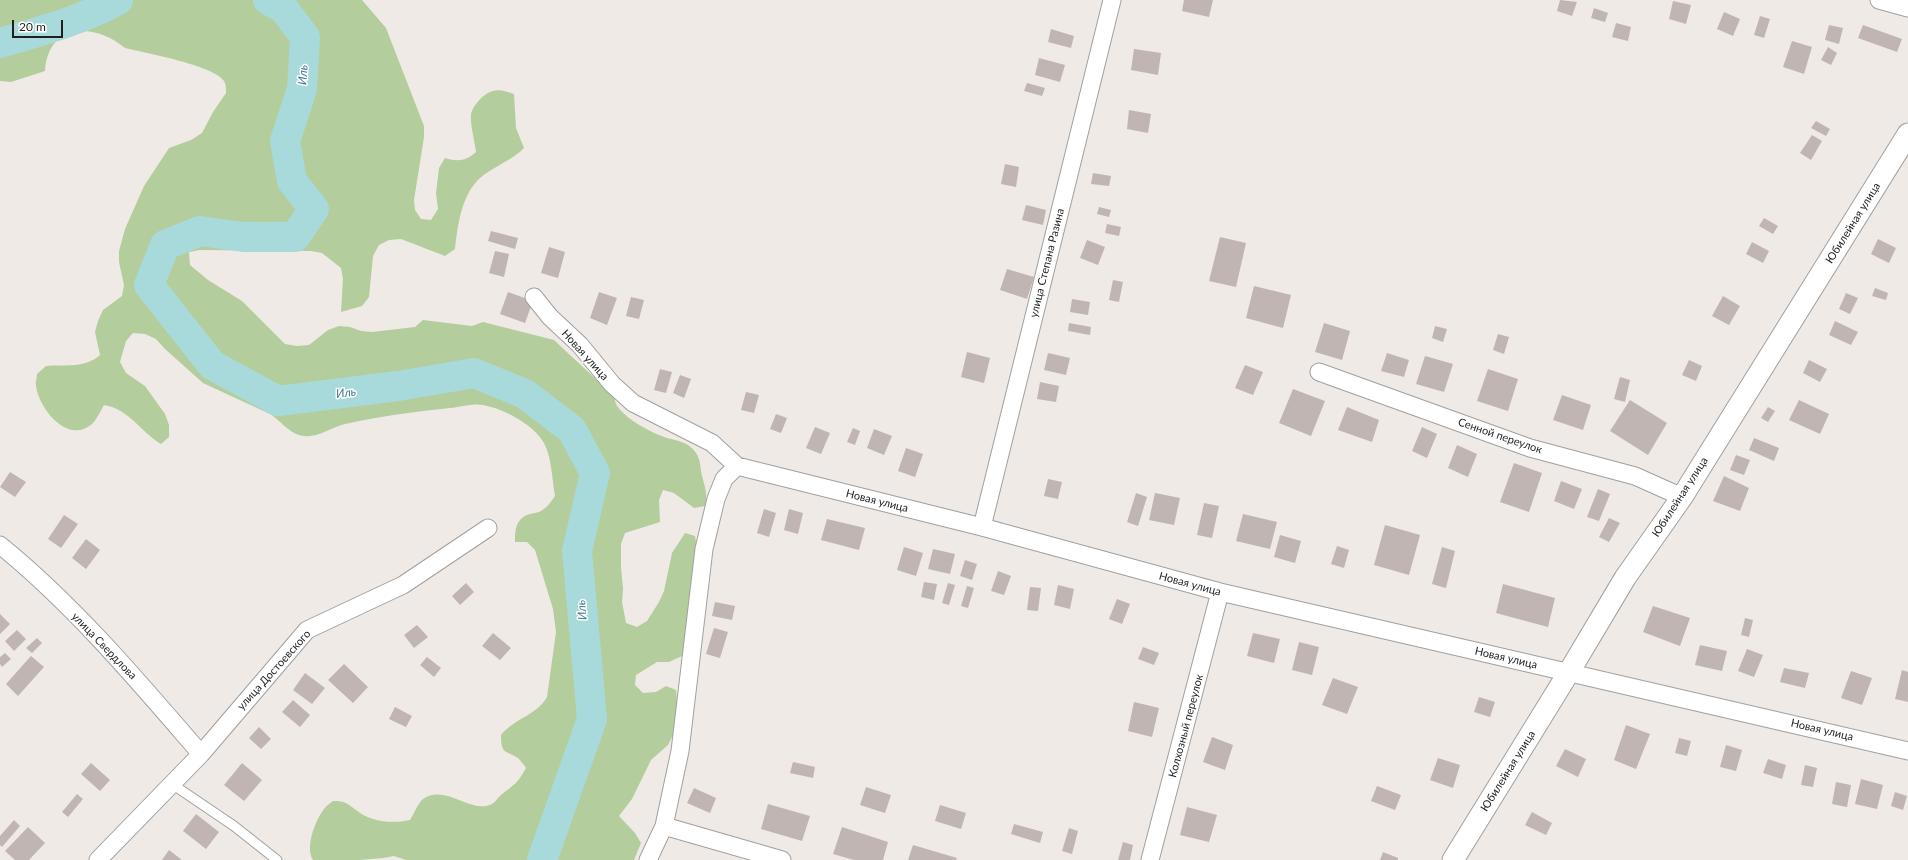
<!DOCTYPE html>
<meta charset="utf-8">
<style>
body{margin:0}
#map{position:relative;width:1908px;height:860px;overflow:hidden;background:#efeae5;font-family:Lato,sans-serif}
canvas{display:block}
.scale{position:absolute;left:12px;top:20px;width:51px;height:18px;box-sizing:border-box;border:2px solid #1f1f1f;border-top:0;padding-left:5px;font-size:12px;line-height:14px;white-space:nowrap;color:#1f1f1f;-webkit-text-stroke:3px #fff;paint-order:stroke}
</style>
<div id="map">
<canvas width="1908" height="860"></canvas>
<div class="scale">20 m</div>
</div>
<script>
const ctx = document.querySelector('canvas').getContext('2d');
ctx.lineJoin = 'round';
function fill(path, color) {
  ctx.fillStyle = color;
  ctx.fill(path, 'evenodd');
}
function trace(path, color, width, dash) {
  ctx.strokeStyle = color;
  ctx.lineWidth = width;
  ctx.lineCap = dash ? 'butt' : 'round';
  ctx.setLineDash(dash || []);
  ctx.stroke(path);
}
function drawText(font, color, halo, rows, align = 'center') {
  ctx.font = font + ' Lato,sans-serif';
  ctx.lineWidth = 3;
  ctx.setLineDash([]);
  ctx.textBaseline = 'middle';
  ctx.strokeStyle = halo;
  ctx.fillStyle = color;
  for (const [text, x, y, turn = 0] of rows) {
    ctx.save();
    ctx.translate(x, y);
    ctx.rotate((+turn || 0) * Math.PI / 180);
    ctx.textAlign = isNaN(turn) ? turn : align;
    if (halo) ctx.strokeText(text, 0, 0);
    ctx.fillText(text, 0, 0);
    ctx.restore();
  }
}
fill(new Path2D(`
 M 0,0 L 362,0 L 386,28 L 424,126 L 424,137 L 414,200 L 415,210 L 421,219 L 431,220 L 438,209 L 436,193 L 439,168 L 445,158 C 458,162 466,161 476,152 C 475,142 470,125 471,115 C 472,106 484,93 493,91 C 500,89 507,92 514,94 L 516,128 L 524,148 C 513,159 498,165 485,174 C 462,190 458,223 455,249 L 445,256 L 401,239 L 389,240 L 379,245 L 373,256 L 369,297 L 362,306 L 341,312 L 343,279 L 341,268 L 322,253 L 311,251 L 200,250 L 189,252 L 190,265 L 208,280 L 242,301 L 285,344 L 297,346 L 309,345 L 328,330 L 339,326 L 350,327 L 361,331 L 372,332 L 415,327 L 423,320 L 472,326 L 483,322 L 554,340 L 614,396 C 615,399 615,404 618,407 C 627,420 652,433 667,438 C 678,441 689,442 696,453 C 701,460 700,468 702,476 C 705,487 708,494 705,506 L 694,508 L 674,493 L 663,490 L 659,500 L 660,522 L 625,533 L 621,544 L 621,567 L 623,589 L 622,602 L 626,623 L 637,627 L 647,621 L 659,602 L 664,591 L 672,553 L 685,533 L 695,536 L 697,549 L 691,652 L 669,662 L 657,662 L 636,675 L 635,685 L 643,693 L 656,692 L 666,686 L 676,690 L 678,713 L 673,735 L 668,745 L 651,760 L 632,799 L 619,816 L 635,833 L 641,843 L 634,860 L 406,860 L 394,856 L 383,858 L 359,860 L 313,860 C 305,847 315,821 324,809 C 326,806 330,803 333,801 C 346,801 346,803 356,810 C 371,822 391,824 410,820 C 414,814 418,803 423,799 C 445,783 472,815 492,804 C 496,802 498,797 501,795 C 515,784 517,784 526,768 C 524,765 521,761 518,758 C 505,750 501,754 501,735 C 515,718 537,715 547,697 L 556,632 L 553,609 L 535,550 L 527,542 L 515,542 C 515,529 516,518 530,514 C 533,513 537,513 539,512 C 546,509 551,502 555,496 C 552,480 552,458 544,443 C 533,424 504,409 483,405 C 473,403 460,407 450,408 C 414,412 380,416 345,424 C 329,428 316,440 299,435 C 288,432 280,420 270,414 L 203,383 L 165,349 L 156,339 L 145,334 L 133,333 L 126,341 L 120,362 L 126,373 L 145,386 L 165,414 L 169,425 L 169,437 L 161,444 C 141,432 129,409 104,405 C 101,410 97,419 92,424 C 68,445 39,409 36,386 C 35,382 37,378 37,374 L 46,366 C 66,364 84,369 100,355 L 95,332 L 98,321 L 103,310 L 122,296 L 124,285 L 119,262 L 119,251 L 125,229 L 144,186 L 169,148 L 191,140 L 202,133 L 213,112 L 226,93 C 226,89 226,84 224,81 C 213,65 145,53 125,48 C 94,22 48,23 45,71 L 11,82 L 0,81 Z`), '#b4cd9c');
trace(new Path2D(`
 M 268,0 L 283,8 L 305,37 L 302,89 L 285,141 L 292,181 L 314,209 L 295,237 L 243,237 L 200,231 L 165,245 L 149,285 L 212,365 L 278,401 L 398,386 L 474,373 L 525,394 L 572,430 L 595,473 L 577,551 L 592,719 L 542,860
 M 0,43 C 38,32 83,20 118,0`), '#a8dadb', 30);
fill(new Path2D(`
 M 1184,0 L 1213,0 L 1209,17 L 1182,11 Z
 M 1560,0 L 1577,2 L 1572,16 L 1557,11 Z
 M 1673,1 L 1691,5 L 1686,24 L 1669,19 Z
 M 1594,8 L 1608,13 L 1605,22 L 1591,18 Z
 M 1724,12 L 1740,19 L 1733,36 L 1717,29 Z
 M 1760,16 L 1770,19 L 1764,38 L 1754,35 Z
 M 1616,23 L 1631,27 L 1628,41 L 1612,37 Z
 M 1829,25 L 1843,28 L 1839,44 L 1825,40 Z
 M 1863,25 L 1902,39 L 1897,52 L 1858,38 Z
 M 1051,29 L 1074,36 L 1071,48 L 1048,42 Z
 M 1792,41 L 1812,47 L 1804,74 L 1783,67 Z
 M 1828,47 L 1837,53 L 1831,65 L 1821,60 Z
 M 1134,49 L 1161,53 L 1158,75 L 1131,70 Z
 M 1039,58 L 1065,65 L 1060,82 L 1035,75 Z
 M 1027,83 L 1045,88 L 1042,96 L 1024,91 Z
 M 1129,110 L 1151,114 L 1148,133 L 1127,129 Z
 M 1816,121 L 1830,129 L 1826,136 L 1811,128 Z
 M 1812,135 L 1822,141 L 1811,160 L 1800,153 Z
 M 1005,164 L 1019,167 L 1016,187 L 1001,184 Z
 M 1093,173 L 1111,176 L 1109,186 L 1091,184 Z
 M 1026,205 L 1046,210 L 1043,225 L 1022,220 Z
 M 1099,207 L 1111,210 L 1109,217 L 1097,214 Z
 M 1764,218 L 1778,226 L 1773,234 L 1759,226 Z
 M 1107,224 L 1121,227 L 1119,236 L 1105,233 Z
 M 491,231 L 518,238 L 515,249 L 488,241 Z
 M 1220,237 L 1246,243 L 1236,287 L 1209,281 Z
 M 1878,239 L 1896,248 L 1889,263 L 1871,254 Z
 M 1087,240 L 1105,247 L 1098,265 L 1080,258 Z
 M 1752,242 L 1769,251 L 1763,263 L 1746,254 Z
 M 549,247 L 565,252 L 558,278 L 541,273 Z
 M 495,251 L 509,254 L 504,277 L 489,273 Z
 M 1007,269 L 1034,277 L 1027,299 L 1000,290 Z
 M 1113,280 L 1123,282 L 1119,302 L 1109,300 Z
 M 1254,286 L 1291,295 L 1283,328 L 1246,318 Z
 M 1875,288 L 1888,293 L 1886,300 L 1872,296 Z
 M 508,292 L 533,301 L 525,323 L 500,314 Z
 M 599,292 L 617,298 L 607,325 L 590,318 Z
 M 1846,293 L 1858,298 L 1850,314 L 1839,309 Z
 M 1723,296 L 1740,306 L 1729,325 L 1712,316 Z
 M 631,297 L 644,300 L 639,319 L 626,316 Z
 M 1072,299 L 1090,302 L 1088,315 L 1070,312 Z
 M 1835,321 L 1858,332 L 1851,345 L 1829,335 Z
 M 1069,323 L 1091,327 L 1090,335 L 1068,331 Z
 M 1324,323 L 1350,331 L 1342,360 L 1315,352 Z
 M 1435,326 L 1447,329 L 1443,342 L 1432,338 Z
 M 1498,334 L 1509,337 L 1504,354 L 1493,350 Z
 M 967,352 L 990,358 L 984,383 L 961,377 Z
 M 1048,353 L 1070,358 L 1066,375 L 1044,370 Z
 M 1387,353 L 1409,360 L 1404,377 L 1381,371 Z
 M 1425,356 L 1453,364 L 1444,392 L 1416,384 Z
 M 1689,360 L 1702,366 L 1696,381 L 1682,375 Z
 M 1809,360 L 1827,369 L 1820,382 L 1803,373 Z
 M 1245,365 L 1263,372 L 1253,395 L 1235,388 Z
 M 660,369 L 672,372 L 666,393 L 654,390 Z
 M 1488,369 L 1518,379 L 1508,411 L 1477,401 Z
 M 680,375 L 691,379 L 684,398 L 673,393 Z
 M 1620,377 L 1630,380 L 1625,402 L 1614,399 Z
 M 1040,382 L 1059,386 L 1056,402 L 1037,399 Z
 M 1293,389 L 1325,401 L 1311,436 L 1279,423 Z
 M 746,392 L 759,395 L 754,413 L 741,410 Z
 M 1562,395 L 1591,405 L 1583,430 L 1553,420 Z
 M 1630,400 L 1667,423 L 1648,455 L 1610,431 Z
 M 1799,400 L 1829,414 L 1820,434 L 1789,420 Z
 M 1347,407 L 1379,420 L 1372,442 L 1338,430 Z
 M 1768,407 L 1775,411 L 1768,422 L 1761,418 Z
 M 776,414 L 787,418 L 781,433 L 770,429 Z
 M 815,427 L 830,433 L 821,454 L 806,448 Z
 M 1422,427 L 1437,434 L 1427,458 L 1412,451 Z
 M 853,428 L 860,431 L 855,445 L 847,442 Z
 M 874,429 L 892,436 L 884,455 L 867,448 Z
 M 1754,438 L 1779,448 L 1774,461 L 1749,450 Z
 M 1457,445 L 1477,454 L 1468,477 L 1448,468 Z
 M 906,448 L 923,454 L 915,477 L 898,471 Z
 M 1736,455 L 1750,460 L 1744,475 L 1730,470 Z
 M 1514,463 L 1542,473 L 1529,512 L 1500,502 Z
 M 10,472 L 26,482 L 15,497 L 0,487 Z
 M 1724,476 L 1749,488 L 1740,511 L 1713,501 Z
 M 1048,479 L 1062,482 L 1058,499 L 1044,496 Z
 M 1561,481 L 1582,489 L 1574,509 L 1554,501 Z
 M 1598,489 L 1610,494 L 1599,521 L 1587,517 Z
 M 1136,493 L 1147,497 L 1138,526 L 1127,522 Z
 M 1155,493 L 1180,498 L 1174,525 L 1149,520 Z
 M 1204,503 L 1219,506 L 1212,538 L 1197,535 Z
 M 764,509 L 776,513 L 769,537 L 757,533 Z
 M 789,509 L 803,513 L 798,534 L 784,530 Z
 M 1243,514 L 1277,522 L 1270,549 L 1236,541 Z
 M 64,515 L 78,524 L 61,548 L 48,539 Z
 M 1609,518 L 1620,523 L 1609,542 L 1599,537 Z
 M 827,519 L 865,528 L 859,550 L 821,540 Z
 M 1385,525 L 1420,535 L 1409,575 L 1374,565 Z
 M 1280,535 L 1301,541 L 1295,563 L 1274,557 Z
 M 86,539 L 100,550 L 86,569 L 72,558 Z
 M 1337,546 L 1349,550 L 1344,568 L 1331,564 Z
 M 904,547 L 923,553 L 916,576 L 897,570 Z
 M 1442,547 L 1455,551 L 1446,588 L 1432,584 Z
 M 933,549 L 955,554 L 950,574 L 928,569 Z
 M 965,560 L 977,564 L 972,580 L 960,576 Z
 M 998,571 L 1011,576 L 1004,595 L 991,591 Z
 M 924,582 L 937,584 L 934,600 L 921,597 Z
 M 466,583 L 474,592 L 460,605 L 452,596 Z
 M 948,583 L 955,585 L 949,605 L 942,603 Z
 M 1503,584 L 1555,598 L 1548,627 L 1496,613 Z
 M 1058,585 L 1074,589 L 1070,609 L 1054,605 Z
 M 967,586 L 974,588 L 968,608 L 961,606 Z
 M 1030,587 L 1041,588 L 1038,611 L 1027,610 Z
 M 1117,599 L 1130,604 L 1122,624 L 1109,619 Z
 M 715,602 L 735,606 L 732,620 L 712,616 Z
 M 1653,606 L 1690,618 L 1680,646 L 1643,632 Z
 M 0,614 L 10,624 L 0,634 Z
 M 1745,618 L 1753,620 L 1749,637 L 1741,635 Z
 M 417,625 L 428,637 L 414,648 L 404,635 Z
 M 714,628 L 728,632 L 720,658 L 706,654 Z
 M 17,630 L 26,639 L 14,651 L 5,641 Z
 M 493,633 L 511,648 L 500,660 L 482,646 Z
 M 1253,633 L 1280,639 L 1274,663 L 1247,656 Z
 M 37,638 L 42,643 L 32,653 L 26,648 Z
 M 1299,642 L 1319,647 L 1312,675 L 1292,670 Z
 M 1700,645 L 1727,651 L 1722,671 L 1695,665 Z
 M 1143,647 L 1159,653 L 1154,665 L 1138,659 Z
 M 1747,649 L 1763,655 L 1754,677 L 1738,671 Z
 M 5,653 L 11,659 L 2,667 L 0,664 L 0,657 Z
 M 31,656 L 44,667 L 18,696 L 6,684 Z
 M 427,657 L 441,668 L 434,677 L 420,665 Z
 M 344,664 L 368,687 L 353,703 L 328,680 Z
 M 1784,668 L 1809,673 L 1805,688 L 1780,682 Z
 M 1902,670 L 1908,672 L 1908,702 L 1895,699 Z
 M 1851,671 L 1872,678 L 1862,705 L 1841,698 Z
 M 305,673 L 325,688 L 312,704 L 293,690 Z
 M 1333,678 L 1358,687 L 1347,714 L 1322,705 Z
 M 1479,697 L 1495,702 L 1490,717 L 1474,712 Z
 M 293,700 L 310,715 L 300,727 L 282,712 Z
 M 1134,702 L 1159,708 L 1152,737 L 1128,731 Z
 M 395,707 L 412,716 L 406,727 L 389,719 Z
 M 1626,725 L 1650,734 L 1636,769 L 1614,760 Z
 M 259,727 L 271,739 L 261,749 L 249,738 Z
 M 1212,737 L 1233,745 L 1225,770 L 1203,762 Z
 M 1679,738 L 1691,741 L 1687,756 L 1675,753 Z
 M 1726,745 L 1742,750 L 1736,771 L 1720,767 Z
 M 1565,749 L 1586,759 L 1578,777 L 1556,766 Z
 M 1438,758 L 1460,765 L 1453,788 L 1430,780 Z
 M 1768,759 L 1786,765 L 1782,779 L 1763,773 Z
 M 793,762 L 815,767 L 813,778 L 790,773 Z
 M 91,763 L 110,780 L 100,791 L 81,774 Z
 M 242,763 L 262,780 L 244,801 L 224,785 Z
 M 1805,765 L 1817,768 L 1813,787 L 1801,785 Z
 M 1861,779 L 1883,785 L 1877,809 L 1855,804 Z
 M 1836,782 L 1851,785 L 1847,807 L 1832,804 Z
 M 1377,786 L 1401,795 L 1395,810 L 1371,801 Z
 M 866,787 L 891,795 L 885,813 L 860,805 Z
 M 694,788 L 716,798 L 710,813 L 687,803 Z
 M 1895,792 L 1907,796 L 1903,810 L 1891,806 Z
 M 77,794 L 83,799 L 68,817 L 62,812 Z
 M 768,804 L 810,816 L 802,841 L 761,829 Z
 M 940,805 L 966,813 L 961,829 L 935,821 Z
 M 1187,807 L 1217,815 L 1209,842 L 1180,835 Z
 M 1532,812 L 1552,823 L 1546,835 L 1525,825 Z
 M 196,814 L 219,832 L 206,849 L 183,831 Z
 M 14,820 L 20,826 L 2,847 L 0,845 L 0,836 Z
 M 1014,824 L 1043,832 L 1040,843 L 1011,834 Z
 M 28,827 L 45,843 L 29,860 L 15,860 L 5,851 Z
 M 842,827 L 888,842 L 883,860 L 854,860 L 833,854 Z
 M 1069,828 L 1078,831 L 1072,854 L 1062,851 Z
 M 1123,842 L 1133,845 L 1130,860 L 1118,860 Z
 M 913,845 L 957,858 L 956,860 L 908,860 Z
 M 169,850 L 182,860 L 162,860 Z
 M 1383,852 L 1398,858 L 1398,860 L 1380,860 Z`), '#c0b5b2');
const service = new Path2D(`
 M 172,784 L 234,826 L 277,860`);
const minor = new Path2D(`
 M 1879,0 L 1908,8
 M 534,297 L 550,317 L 580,345 L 612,384 L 633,403 L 712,443 L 737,466 L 982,527 L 1220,592 L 1908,751
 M 1319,372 L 1530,448 L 1635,476 L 1682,497
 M 982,527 L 1112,0
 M 0,545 C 75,606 138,681 201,754
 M 664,826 L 782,860
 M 98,860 L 201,754 L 307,630 L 403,585 L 488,528
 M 648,860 L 664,826 L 680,751 L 704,549 L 716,499 L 724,479 L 737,466
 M 1150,860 L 1220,592`);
const tertiary = new Path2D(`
 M 1453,860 L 1569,672 L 1625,578 L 1682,497 L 1908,134`);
trace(service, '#a0a0a0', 11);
trace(minor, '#a0a0a0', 19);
trace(tertiary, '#a0a0a0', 23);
trace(service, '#fff', 9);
trace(minor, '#fff', 17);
trace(tertiary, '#fff', 21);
drawText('11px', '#1f1f1f', '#fff', [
 ["Юбилейная улица",1853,223,-58],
 ["улица Степана Разина",1047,263,-76],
 ["Новая улица",585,355,48],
 ["Сенной переулок",1500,436,19],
 ["Юбилейная улица",1680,497,-57],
 ["Новая улица",877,501,14],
 ["Новая улица",1190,584,15],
 ["улица Свердлова",104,646,46],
 ["Новая улица",1506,658,13],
 ["улица Достоевского",274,670,-48],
 ["Колхозный переулок",1186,726,-75],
 ["Новая улица",1822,730,13],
 ["Юбилейная улица",1508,771,-58]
]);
drawText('italic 12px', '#467d94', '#fff', [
 ["Иль",303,75,-86],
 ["Иль",346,393,-7],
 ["Иль",582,610,-95]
]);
</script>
